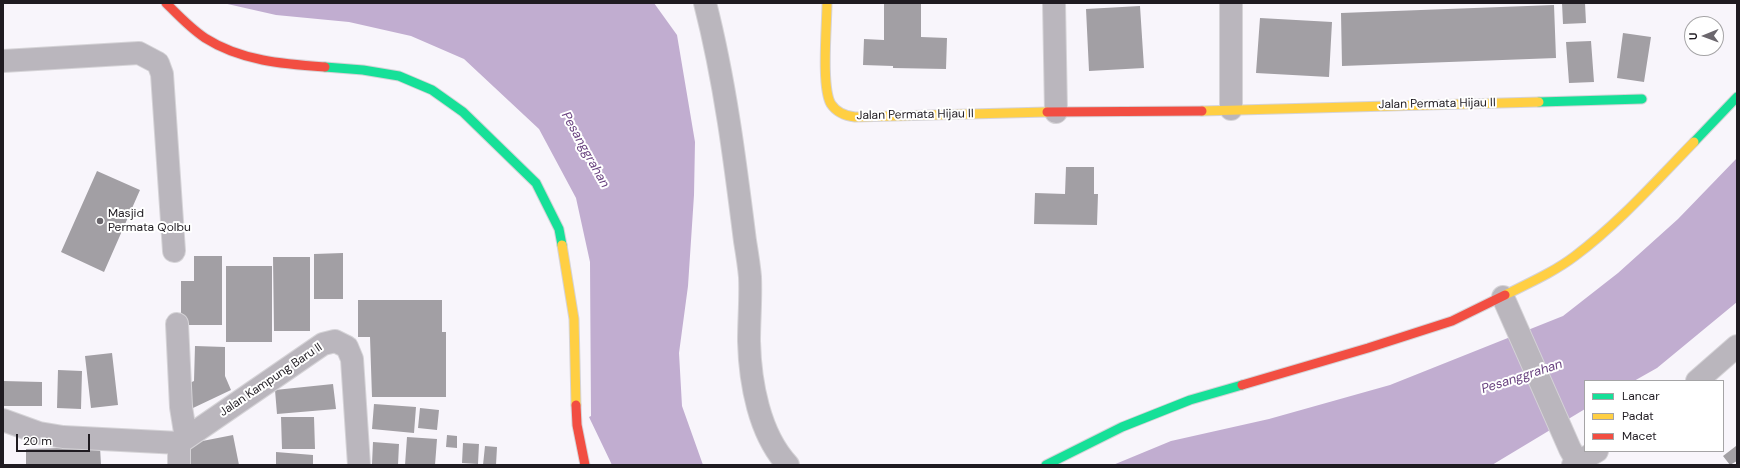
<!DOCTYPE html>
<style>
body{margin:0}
#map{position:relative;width:1740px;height:468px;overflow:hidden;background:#f8f5fb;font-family:"DM Sans",sans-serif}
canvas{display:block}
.frame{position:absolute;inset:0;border:4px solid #1f1b21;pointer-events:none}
.legend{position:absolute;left:1584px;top:380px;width:140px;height:72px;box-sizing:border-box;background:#fff;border:1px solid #a5a4a6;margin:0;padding:5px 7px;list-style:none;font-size:12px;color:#1f1b21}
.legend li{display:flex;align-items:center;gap:8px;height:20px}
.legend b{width:20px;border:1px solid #a5a4a6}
.north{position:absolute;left:1684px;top:16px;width:40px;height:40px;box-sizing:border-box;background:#fff;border:1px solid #a5a4a6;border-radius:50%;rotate:269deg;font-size:11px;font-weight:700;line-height:16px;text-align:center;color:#1f1b21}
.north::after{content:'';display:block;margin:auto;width:14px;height:18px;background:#6b676d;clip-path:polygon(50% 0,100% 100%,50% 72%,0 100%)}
.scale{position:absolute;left:16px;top:434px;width:74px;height:18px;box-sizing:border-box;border:2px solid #1f1b21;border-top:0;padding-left:5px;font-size:12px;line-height:14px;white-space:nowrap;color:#1f1b21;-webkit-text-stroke:3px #fff;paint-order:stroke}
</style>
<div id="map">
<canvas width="1740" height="468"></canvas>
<div class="frame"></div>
<ul class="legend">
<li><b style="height:5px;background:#16e098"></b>Lancar</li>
<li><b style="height:5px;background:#ffcf43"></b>Padat</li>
<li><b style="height:5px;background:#f24e42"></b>Macet</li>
</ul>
<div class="north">U</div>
<div class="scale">20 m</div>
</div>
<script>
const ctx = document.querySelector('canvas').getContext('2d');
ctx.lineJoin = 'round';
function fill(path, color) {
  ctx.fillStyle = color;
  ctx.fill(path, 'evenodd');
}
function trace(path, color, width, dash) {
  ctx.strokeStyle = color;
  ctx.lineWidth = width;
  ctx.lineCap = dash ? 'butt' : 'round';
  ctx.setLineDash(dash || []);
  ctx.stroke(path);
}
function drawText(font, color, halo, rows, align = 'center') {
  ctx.font = font + ' "DM Sans",sans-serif';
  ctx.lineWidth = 4;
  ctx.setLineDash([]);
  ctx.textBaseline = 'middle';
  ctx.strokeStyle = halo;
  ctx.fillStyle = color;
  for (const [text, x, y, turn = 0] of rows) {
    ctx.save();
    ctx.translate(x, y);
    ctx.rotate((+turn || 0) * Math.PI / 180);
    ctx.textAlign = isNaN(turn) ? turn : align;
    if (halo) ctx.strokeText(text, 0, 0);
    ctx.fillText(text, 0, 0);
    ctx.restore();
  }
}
fill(new Path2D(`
 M 223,3 L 654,3 L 677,35 L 695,142 L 694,195 L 688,286 L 679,353 L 682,406 L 703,465 L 612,465 L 589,417 L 591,416 L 590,262 L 576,198 L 539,129 L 464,59 L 411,36 L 349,22 L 276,15 Z
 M 1737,158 L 1737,302 L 1657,368 L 1634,381 L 1585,381 L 1585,409 L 1492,465 L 1113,465 L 1171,441 L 1269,419 L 1390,385 L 1563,316 L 1618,273 L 1678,219 Z`), '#c1add0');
fill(new Path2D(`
 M 884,3 L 921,3 L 921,37 L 947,38 L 946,69 L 893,68 L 893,66 L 863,65 L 864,39 L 884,40 Z
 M 1562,3 L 1585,3 L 1586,23 L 1563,24 Z
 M 1554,5 L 1556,58 L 1342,66 L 1341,13 Z
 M 1140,6 L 1144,68 L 1089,71 L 1086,9 Z
 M 1260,18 L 1332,22 L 1329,77 L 1256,73 Z
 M 1623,33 L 1651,37 L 1644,82 L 1617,78 Z
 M 1591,41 L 1594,82 L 1569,83 L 1566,42 Z
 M 1066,167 L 1094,167 L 1094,194 L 1098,194 L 1097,225 L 1034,224 L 1035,193 L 1065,194 Z
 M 97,171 L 140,190 L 104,272 L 61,252 Z
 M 343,253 L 343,299 L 314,299 L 314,254 Z
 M 194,256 L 222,256 L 222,325 L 181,325 L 181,281 L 194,281 Z
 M 273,257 L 310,257 L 310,331 L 274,331 Z
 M 226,266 L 272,266 L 272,342 L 226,342 Z
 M 358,300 L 442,300 L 442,332 L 446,332 L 446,397 L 372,397 L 370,337 L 358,337 Z
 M 195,346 L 225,347 L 225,376 L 231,390 L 193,408 L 183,386 L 194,381 Z
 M 112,353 L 118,405 L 91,408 L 85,356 Z
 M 58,370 L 82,371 L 81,409 L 57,408 Z
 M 3,381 L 42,382 L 42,406 L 3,406 Z
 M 333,384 L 336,409 L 277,414 L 275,390 Z
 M 374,404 L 416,407 L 414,433 L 372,429 Z
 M 420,408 L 439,410 L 437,430 L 418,428 Z
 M 281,417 L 314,417 L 315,449 L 282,449 Z
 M 233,435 L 239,465 L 186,465 L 182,445 Z
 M 447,435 L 457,436 L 457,448 L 446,447 Z
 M 407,437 L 437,439 L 435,465 L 405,465 Z
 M 373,442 L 399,444 L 398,465 L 372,464 Z
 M 463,443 L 479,444 L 478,464 L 462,463 Z
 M 485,446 L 497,447 L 496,465 L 483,465 Z
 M 1736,446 L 1737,461 L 1730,465 L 1723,456 Z
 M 100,447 L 101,465 L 26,465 L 26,449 Z
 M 276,452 L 313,455 L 313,465 L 276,465 Z`), '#a29fa4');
const street = new Path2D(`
 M 705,3 C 725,81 735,161 745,241 C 747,253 749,265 750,277 C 751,298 749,320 749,341 C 750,382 759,434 788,465
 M 1054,3 L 1056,112
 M 1231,3 L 1231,109
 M 3,61 L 139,53 L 158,63 L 162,74 L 174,251
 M 1503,297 L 1570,449 L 1578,463
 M 177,324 L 181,407 L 186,438
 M 1697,381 L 1737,346
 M 3,420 L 39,433 L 63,437 L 179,443
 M 179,443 L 323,344 L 335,341 L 347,347 L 352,359 L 359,465
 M 179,443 L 179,465
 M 1573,465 L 1597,451`);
const fast = new Path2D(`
 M 325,67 L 363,70 L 399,76 L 432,90 L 463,112 L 536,183 L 559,229 L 562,245
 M 1539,102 L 1642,99
 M 1694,142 L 1737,97
 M 1046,465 L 1122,427 L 1190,400 L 1242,385`);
const slow = new Path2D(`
 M 827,3 C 827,25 821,87 831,104 C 837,113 846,116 855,117 L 1047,112
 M 1202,111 L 1539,102
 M 562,245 L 574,319 L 576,405
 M 1505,295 C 1529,283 1554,272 1575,256 C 1619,223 1656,181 1694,142`);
const jam = new Path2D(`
 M 166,3 C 178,15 190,28 205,38 C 241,61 283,64 325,67
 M 1047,112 L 1202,111
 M 1242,385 L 1368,348 L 1452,321 L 1505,295
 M 576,405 L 577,425 L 585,465`);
trace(street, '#d5d3d7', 24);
trace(fast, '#d5d3d7', 11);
trace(slow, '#d5d3d7', 11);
trace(jam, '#d5d3d7', 11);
trace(street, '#bab6bd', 22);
trace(fast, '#16e098', 9);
trace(slow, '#ffcf43', 9);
trace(jam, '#f24e42', 9);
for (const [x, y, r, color] of [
 [100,221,4,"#6b676d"]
]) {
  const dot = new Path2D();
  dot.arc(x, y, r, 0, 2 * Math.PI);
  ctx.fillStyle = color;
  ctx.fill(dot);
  trace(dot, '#fff', 1.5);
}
drawText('12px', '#1f1b21', '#fff', [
 ["Jalan Permata Hijau II",1437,104,-1],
 ["Jalan Permata Hijau II",915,115,-1],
 ["Jalan Kampung Baru II",271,380,-34]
]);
drawText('12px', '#1f1b21', '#fff', [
 ["Masjid",108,214],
 ["Permata Qolbu",108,228]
], 'left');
drawText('italic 13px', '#6a4380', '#fff', [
 ["Pesanggrahan",585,150,61],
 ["Pesanggrahan",1522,377,-18]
]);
</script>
